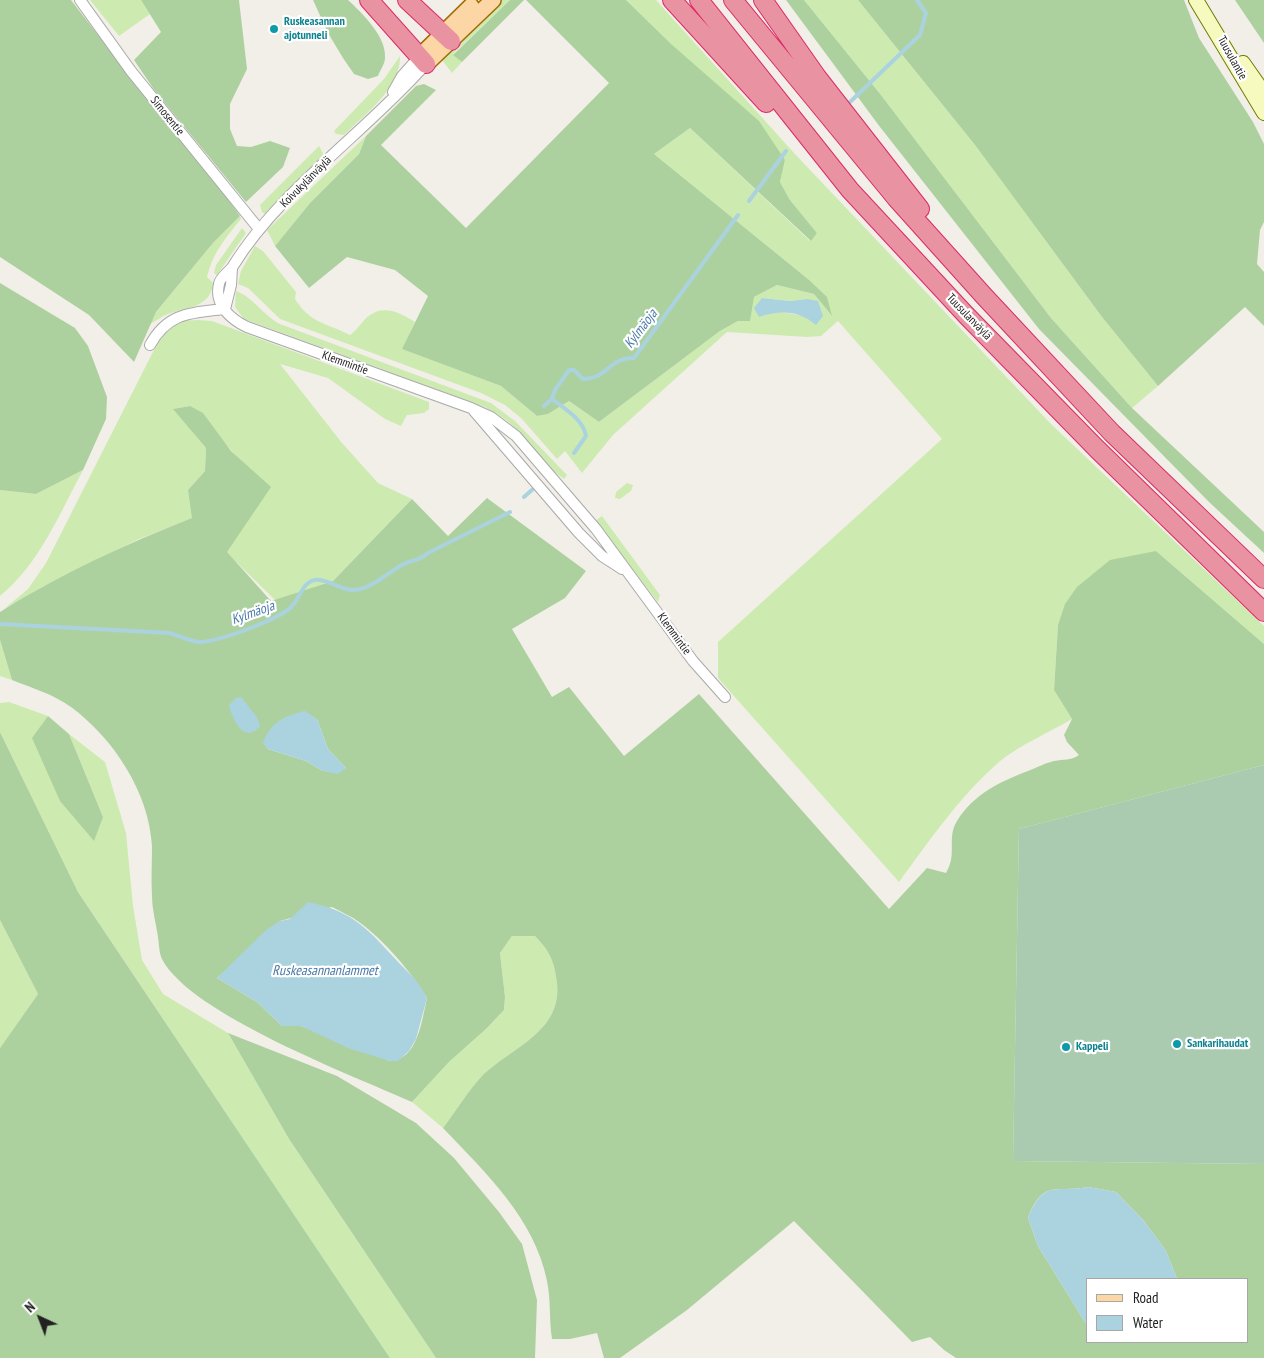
<!DOCTYPE html>
<meta charset="utf-8">
<style>
body{margin:0}
#map{position:relative;width:1264px;height:1358px;overflow:hidden;background:#f2efe9;font-family:"PT Sans Narrow",sans-serif}
canvas{display:block}
.legend{position:absolute;left:1086px;top:1278px;width:162px;height:65px;box-sizing:border-box;background:#fff;border:1px solid #a7a7a7;margin:0;padding:6px 9px;list-style:none;font-size:15px;color:#222}
.legend li{display:flex;align-items:center;gap:10px;height:25px}
.legend b{width:25px;border:1px solid #a7a7a7}
.north{position:absolute;left:15px;top:1293px;width:50px;height:50px;-webkit-text-stroke:4px #fff;paint-order:stroke;rotate:317deg;font-size:14px;font-weight:700;line-height:20px;text-align:center;color:#222}
.north::after{content:'';display:block;margin:auto;width:18px;height:22px;background:#222;clip-path:polygon(50% 0,100% 100%,50% 72%,0 100%)}
</style>
<div id="map">
<canvas width="1264" height="1358"></canvas>
<ul class="legend">
<li><b style="height:6px;background:#fcd6a4"></b>Road</li>
<li><b style="height:14px;background:#aad3df"></b>Water</li>
</ul>
<div class="north">N</div>
</div>
<script>
const ctx = document.querySelector('canvas').getContext('2d');
ctx.lineJoin = 'round';
function fill(path, color) {
  ctx.fillStyle = color;
  ctx.fill(path, 'evenodd');
}
function trace(path, color, width, dash) {
  ctx.strokeStyle = color;
  ctx.lineWidth = width;
  ctx.lineCap = dash ? 'butt' : 'round';
  ctx.setLineDash(dash || []);
  ctx.stroke(path);
}
function drawText(font, color, halo, rows, align = 'center') {
  ctx.font = font + ' "PT Sans Narrow",sans-serif';
  ctx.lineWidth = 4.5;
  ctx.setLineDash([]);
  ctx.textBaseline = 'middle';
  ctx.strokeStyle = halo;
  ctx.fillStyle = color;
  for (const [text, x, y, turn = 0] of rows) {
    ctx.save();
    ctx.translate(x, y);
    ctx.rotate((+turn || 0) * Math.PI / 180);
    ctx.textAlign = isNaN(turn) ? turn : align;
    if (halo) ctx.strokeText(text, 0, 0);
    ctx.fillText(text, 0, 0);
    ctx.restore();
  }
}
fill(new Path2D(`
 M 90,0 L 141,0 L 150,14 L 119,36 Z
 M 501,0 L 510,0 L 453,54 L 462,62 L 452,73 L 441,59 Z
 M 626,0 L 656,0 L 794,153 L 1051,424 L 1264,626 L 1264,644 L 1156,551 L 1058,625 L 1054,690 L 1072,719 C 1048,733 1020,745 999,762 C 959,797 930,840 899,882 L 718,678 L 718,642 L 942,439 L 838,321 L 821,336 L 807,337 L 727,332 L 613,435 L 582,473 L 565,451 L 557,459 L 521,418 L 505,405 L 481,393 L 280,319 L 248,288 L 238,284 L 241,271 L 255,246 L 263,251 L 296,292 L 295,299 C 311,324 325,322 350,335 C 359,329 362,320 370,315 C 385,304 403,314 415,322 L 403,349 L 501,386 L 537,416 L 548,414 L 569,401 L 599,422 L 720,331 L 738,321 L 754,297 L 777,285 L 814,294 L 831,315 L 808,279 L 654,154 L 690,128 L 810,241 L 817,233 L 790,200 L 780,182 L 785,160 ZM 762,298 L 790,301 L 807,299 L 806,316 L 774,311 Z
 M 804,0 L 858,0 L 975,145 L 1102,317 L 1158,386 L 1132,408 L 1051,318 L 881,95 Z
 M 400,56 C 401,88 364,115 344,135 L 336,134 L 334,131 L 384,79 Z
 M 366,136 L 359,154 L 310,203 L 275,246 L 267,230 Z
 M 319,146 L 324,155 L 265,214 L 262,212 L 260,205 Z
 M 240,216 L 241,219 C 226,237 212,254 207,277 L 213,283 C 211,308 186,307 168,314 C 162,316 156,321 150,324 L 156,312 L 213,243 Z
 M 242,228 L 246,233 L 217,275 L 214,273 L 216,265 Z
 M 236,291 C 253,297 264,316 280,324 L 491,403 L 515,421 L 567,475 L 564,479 C 544,466 531,444 514,427 C 506,419 496,413 485,407 L 244,319 L 235,307 Z
 M 198,320 L 212,321 L 429,402 L 429,409 L 424,413 L 407,415 L 401,426 L 385,419 L 328,378 L 280,364 L 342,443 L 378,483 L 412,499 L 333,581 L 275,600 L 226,552 L 242,462 L 190,406 L 174,409 L 206,448 L 205,471 L 188,490 L 193,518 L 139,539 L 44,586 L 3,610 L 28,589 L 46,563 L 160,338 L 178,321 Z
 M 83,470 C 59,515 39,564 0,596 L 0,490 L 36,494 Z
 M 627,483 L 633,485 L 631,491 L 620,499 L 615,498 L 616,492 Z
 M 602,516 L 660,595 L 658,602 L 595,521 Z
 M 0,640 L 12,680 L 0,676 Z
 M 9,702 L 48,716 L 33,738 L 103,817 L 69,734 L 105,762 L 126,833 L 133,906 L 142,960 L 163,994 L 228,1033 L 289,1139 L 436,1358 L 390,1358 L 78,892 L 0,732 L 0,703 Z
 M 0,920 L 38,994 L 0,1048 Z
 M 512,936 L 535,936 C 550,952 554,960 557,983 C 562,1032 512,1047 482,1076 C 468,1091 456,1111 443,1128 L 412,1102 L 449,1062 L 487,1028 L 504,1010 L 505,997 L 500,953 Z`), '#cdebb0');
fill(new Path2D(`
 M 0,0 L 71,0 L 141,91 L 212,177 L 240,216 L 213,243 L 156,312 L 134,362 L 89,315 L 0,257 Z
 M 141,0 L 239,0 L 247,69 L 230,104 L 230,129 L 237,146 L 251,147 L 270,141 L 290,148 L 283,167 L 246,202 L 155,91 L 134,60 L 161,32 Z
 M 313,0 L 348,0 C 362,13 387,37 385,58 C 385,64 380,70 378,76 L 368,79 L 354,74 L 343,58 L 328,33 Z
 M 510,0 L 524,0 L 462,62 L 453,55 Z
 M 526,0 L 626,0 L 671,44 L 759,121 L 785,160 L 780,182 L 790,200 L 817,233 L 811,241 L 690,128 L 654,154 L 808,279 L 827,297 L 832,316 L 814,294 L 777,285 L 754,297 L 750,321 L 738,321 L 720,331 L 599,422 L 569,401 L 548,414 L 537,416 L 501,386 L 402,349 L 428,296 L 395,270 L 347,257 L 309,288 L 275,246 L 310,203 L 359,154 L 366,136 L 416,86 L 424,84 L 436,90 L 381,145 L 466,228 L 609,83 Z
 M 786,0 L 804,0 L 881,95 L 1051,318 L 1132,408 L 1264,532 L 1264,553 L 1209,502 L 1039,329 L 880,127 Z
 M 858,0 L 1184,0 L 1199,38 L 1253,122 L 1264,144 L 1264,222 L 1260,230 L 1257,264 L 1264,272 L 1264,326 L 1245,307 L 1158,386 L 1102,317 L 975,145 Z
 M 1235,0 L 1264,0 L 1264,43 Z
 M 0,283 L 75,328 L 88,346 L 107,397 L 106,419 L 83,470 L 36,494 L 0,490 Z
 M 190,406 L 203,413 L 231,451 L 271,487 L 227,552 L 271,601 L 333,581 L 412,499 L 448,536 L 487,498 L 586,571 L 565,598 L 512,629 L 552,697 L 569,687 L 624,756 L 699,694 L 889,909 L 927,868 L 946,873 C 958,853 946,839 957,821 C 974,794 999,782 1028,771 C 1036,768 1045,763 1054,761 C 1064,759 1070,761 1079,755 L 1067,742 L 1064,735 L 1072,719 L 1054,690 L 1058,625 L 1065,604 L 1077,587 L 1110,560 L 1156,551 L 1264,644 L 1264,765 L 1019,829 L 1013,1161 L 1264,1164 L 1264,1358 L 956,1358 L 944,1350 L 930,1337 L 912,1342 L 794,1221 L 687,1310 L 620,1358 L 604,1358 L 597,1333 L 570,1339 L 552,1339 C 549,1320 551,1300 547,1281 C 535,1219 485,1172 443,1128 C 456,1111 468,1091 482,1076 C 512,1047 562,1032 557,983 C 554,960 550,952 535,936 L 512,936 L 500,953 L 505,997 L 504,1010 L 487,1028 L 449,1062 L 412,1102 C 354,1076 190,1014 162,959 C 159,953 159,943 158,937 C 156,923 152,909 152,896 C 151,879 152,863 152,846 C 149,792 113,738 71,707 C 53,694 32,688 12,680 L 0,640 L 0,612 C 60,574 126,544 192,518 L 188,490 L 205,471 L 206,448 L 173,409 ZM 317,719 L 328,749 L 346,768 L 323,771 L 306,761 L 268,749 L 264,743 ZM 332,907 C 341,912 351,916 359,922 C 382,938 413,974 427,998 C 422,1019 418,1060 390,1061 L 301,1026 L 282,1026 L 257,1002 L 217,978 L 280,921 ZM 1088,1187 L 1116,1192 L 1144,1221 L 1166,1251 L 1177,1279 L 1248,1279 L 1248,1342 L 1088,1342 L 1088,1327 L 1038,1246 L 1028,1218 C 1043,1179 1055,1193 1088,1187 Z
 M 48,716 L 69,734 L 103,817 L 94,841 L 60,801 L 32,738 Z
 M 0,732 L 78,892 L 390,1358 L 0,1358 L 0,1048 L 38,994 L 0,920 Z
 M 228,1033 L 337,1076 L 416,1123 L 454,1158 L 499,1212 L 522,1244 L 537,1300 L 535,1358 L 436,1358 L 289,1139 Z`), '#add19e');
fill(new Path2D(`
 M 1264,765 L 1264,1164 L 1013,1161 L 1019,829 Z`), '#aacbaf');
fill(new Path2D(`
 M 762,298 L 790,301 L 807,299 L 818,301 L 823,316 L 816,325 C 799,310 779,310 759,317 L 754,308 Z
 M 241,697 L 257,717 L 260,726 C 244,745 232,719 229,705 L 236,698 Z
 M 305,711 L 317,719 L 328,749 L 346,768 L 338,774 L 323,771 L 306,761 L 268,749 L 263,743 C 270,723 285,715 305,711 Z
 M 308,902 C 356,912 369,931 401,965 C 414,978 418,981 427,998 L 416,1039 L 409,1051 L 398,1061 L 390,1061 L 348,1048 L 301,1026 L 282,1026 L 257,1002 L 217,978 L 266,930 L 280,921 L 290,919 Z
 M 1088,1187 L 1116,1192 L 1144,1221 L 1166,1251 L 1177,1279 L 1088,1279 L 1088,1327 L 1038,1246 L 1028,1218 C 1044,1179 1054,1193 1088,1187 Z`), '#aad3df');
trace(new Path2D(`
 M 850,102 L 920,35 L 926,13 L 917,0
 M 749,201 L 786,151
 M 544,406 L 552,399
 M 574,453 L 586,436 C 583,419 565,409 552,399 L 555,390 L 569,370 L 574,370 L 583,379 C 606,380 610,357 634,358 L 738,215
 M 524,497 L 533,489
 M 0,624 L 170,633 C 179,636 189,641 199,642 C 217,642 282,619 293,605 C 300,597 303,582 315,580 C 327,578 341,591 355,590 C 373,588 387,573 402,565 C 412,559 418,562 428,553 L 510,512`), '#aad3df', 4);
const minor = new Path2D(`
 M 80,0 L 131,71 L 259,229
 M 426,64 C 366,132 280,190 233,266 C 229,272 220,277 219,284 C 214,304 230,319 247,327 L 471,408 L 491,417 L 516,436 L 596,529 L 693,661 L 725,697
 M 393,92 L 402,76 L 419,57
 M 225,309 L 231,285 L 232,268
 M 150,345 C 168,312 191,313 225,309
 M 474,411 L 579,533 L 602,556 L 622,569`);
const secondary = new Path2D(`
 M 1196,0 L 1264,113
 M 1243,63 L 1264,93`);
const primary = new Path2D(`
 M 419,57 L 471,6
 M 426,64 L 493,0`);
const motorway = new Path2D(`
 M 369,0 L 426,64
 M 407,0 L 451,41
 M 672,0 L 766,103
 M 699,0 L 850,190 L 966,315 L 1096,448 L 1264,612
 M 733,0 L 896,198 L 984,296 L 1112,433 L 1264,579
 M 763,0 L 817,77 L 920,209`);
trace(minor, '#a9a9a9', 12);
trace(secondary, '#707d05', 16);
trace(primary, '#a06b00', 18);
trace(motorway, '#dc2a67', 20);
trace(minor, '#fff', 10);
trace(secondary, '#f7fabf', 14);
trace(primary, '#fcd6a4', 15);
trace(motorway, '#e892a2', 18);
for (const [x, y, r, color] of [
 [274,29,5,"#0f9aa8"],
 [1177,1044,5,"#0f9aa8"],
 [1066,1047,5,"#0f9aa8"]
]) {
  const dot = new Path2D();
  dot.arc(x, y, r, 0, 2 * Math.PI);
  ctx.fillStyle = color;
  ctx.fill(dot);
  trace(dot, '#fff', 2);
}
drawText('bold 12px', '#0d838f', '#fff', [
 ["Ruskeasannan",284,22],
 ["ajotunneli",284,36],
 ["Sankarihaudat",1187,1044],
 ["Kappeli",1076,1047]
], 'left');
drawText('12px', '#222', '#fff', [
 ["Tuusulantie",1232,58,61],
 ["Simosentie",167,116,51],
 ["Koivukylänväylä",306,182,-45],
 ["Tuusulanväylä",969,317,46],
 ["Klemmintie",345,363,20],
 ["Klemmintie",674,634,54]
]);
drawText('italic 14px', '#4a7aab', '#fff', [
 ["Kylmäoja",641,329,-53],
 ["Kylmäoja",253,613,-20],
 ["Ruskeasannanlammet",325,971]
]);
</script>
